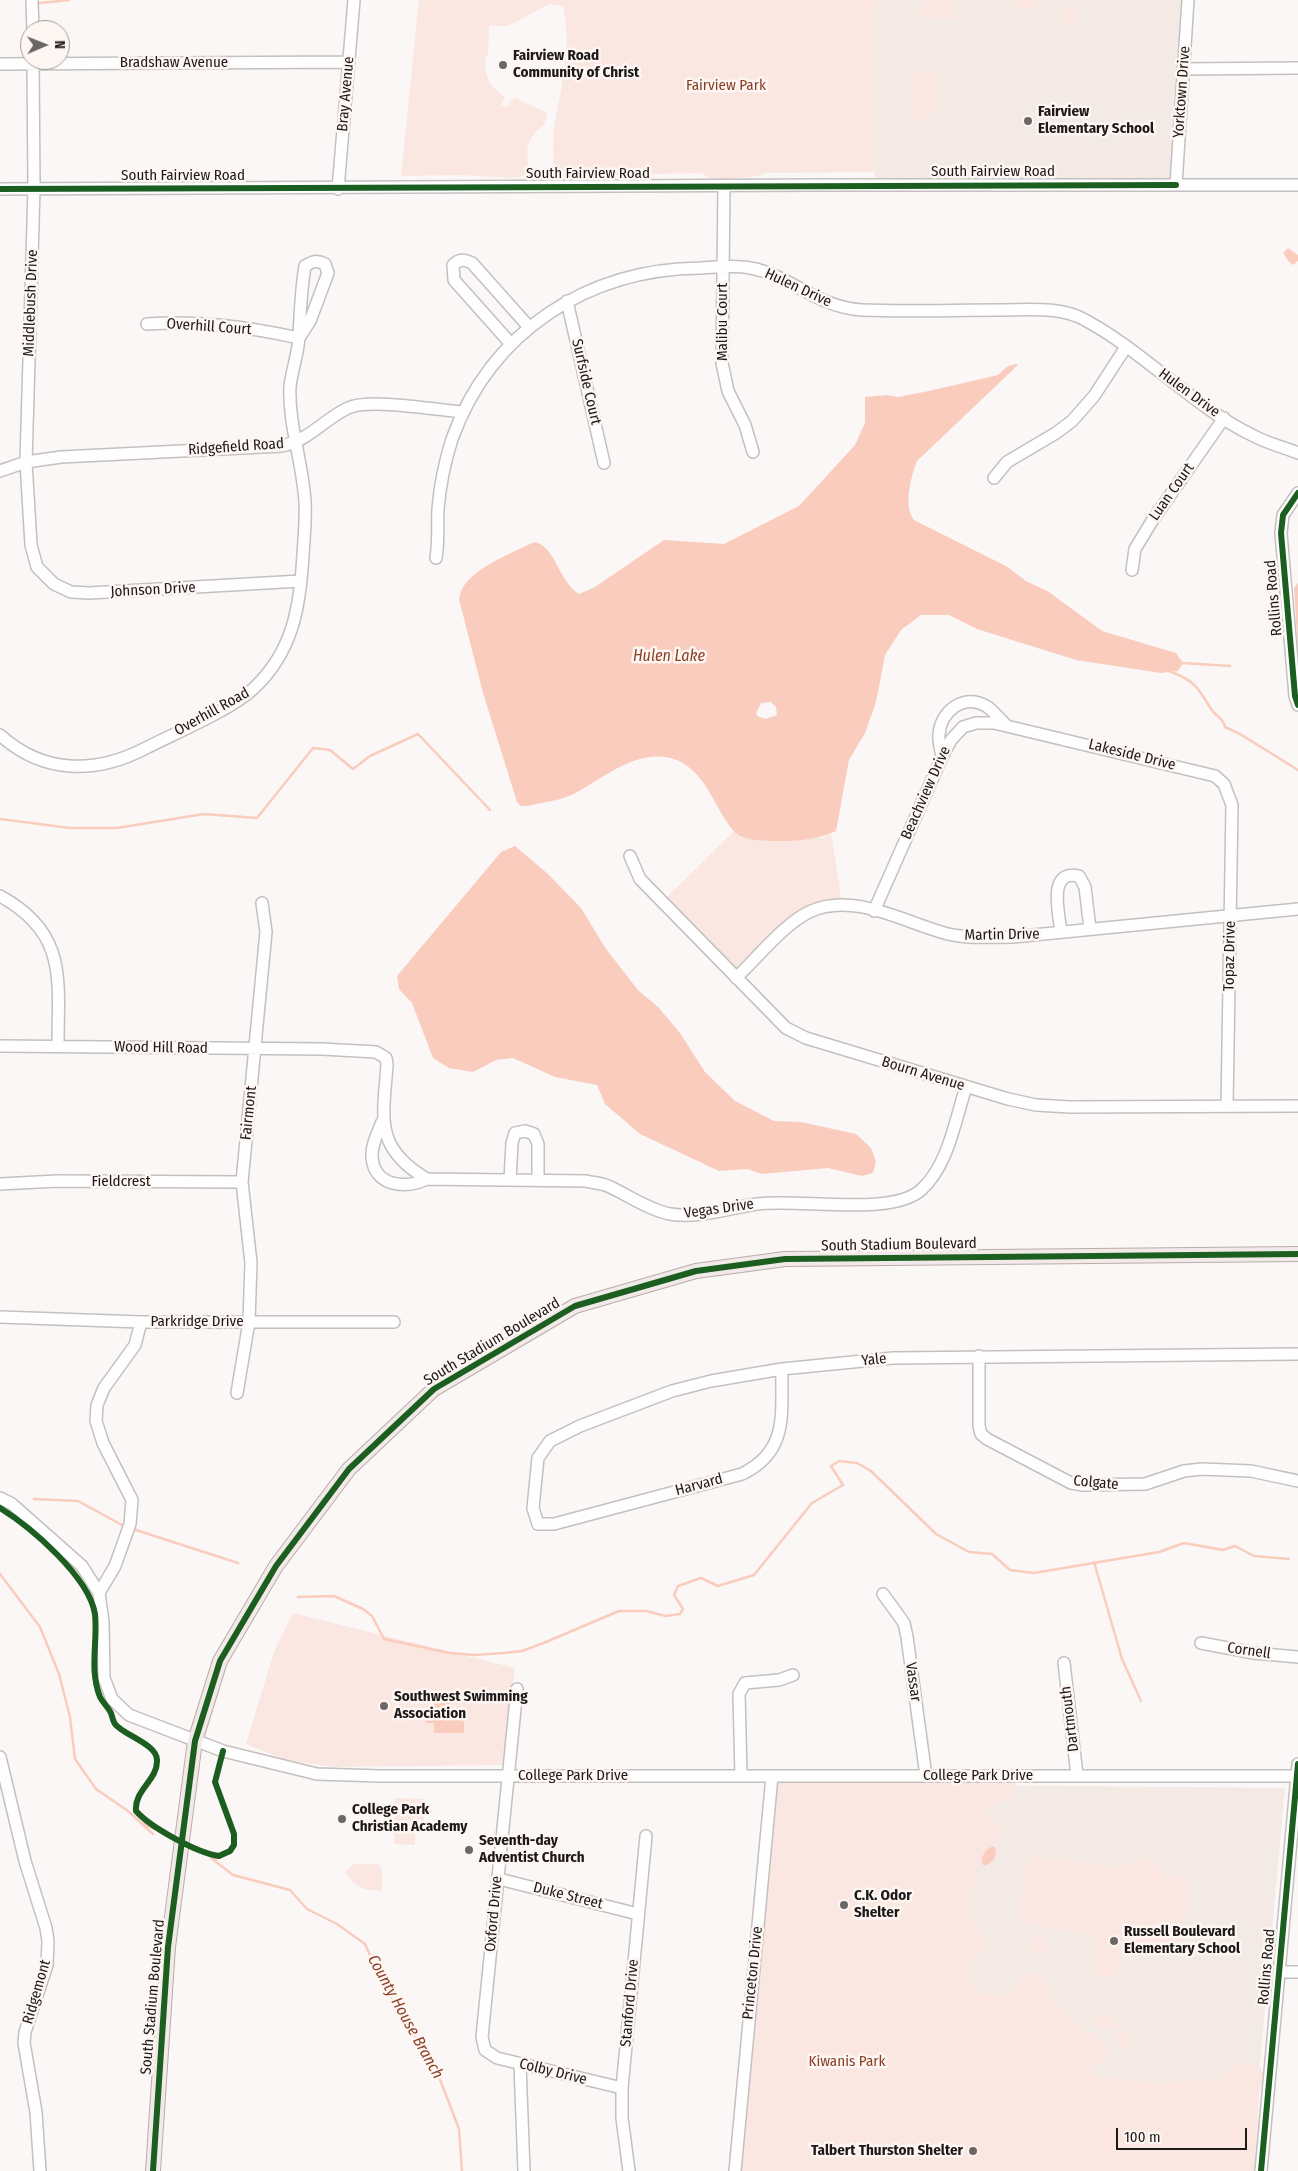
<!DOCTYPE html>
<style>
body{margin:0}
#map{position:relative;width:1298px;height:2171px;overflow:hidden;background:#fbf7f6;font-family:"Fira Sans Condensed",sans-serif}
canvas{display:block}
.north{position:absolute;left:20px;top:20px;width:50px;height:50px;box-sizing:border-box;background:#fef6f3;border:1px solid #a49e9b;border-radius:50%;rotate:89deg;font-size:14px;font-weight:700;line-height:20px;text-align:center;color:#1c1918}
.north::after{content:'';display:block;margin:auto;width:18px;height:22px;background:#6a6766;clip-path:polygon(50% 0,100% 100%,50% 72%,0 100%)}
.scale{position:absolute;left:1116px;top:2128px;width:131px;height:22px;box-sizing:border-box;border:2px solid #1c1918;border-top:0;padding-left:6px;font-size:15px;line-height:18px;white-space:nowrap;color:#1c1918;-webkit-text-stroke:4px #fef6f3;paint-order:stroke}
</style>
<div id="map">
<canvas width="1298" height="2171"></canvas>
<div class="north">N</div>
<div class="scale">100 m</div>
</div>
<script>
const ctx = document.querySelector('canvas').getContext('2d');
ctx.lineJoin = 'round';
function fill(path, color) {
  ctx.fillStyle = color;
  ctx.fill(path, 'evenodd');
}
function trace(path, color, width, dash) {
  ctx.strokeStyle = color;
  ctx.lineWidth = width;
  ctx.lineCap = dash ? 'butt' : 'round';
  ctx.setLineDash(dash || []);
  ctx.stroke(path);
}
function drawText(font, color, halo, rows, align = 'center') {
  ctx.font = font + ' "Fira Sans Condensed",sans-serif';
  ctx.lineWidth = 5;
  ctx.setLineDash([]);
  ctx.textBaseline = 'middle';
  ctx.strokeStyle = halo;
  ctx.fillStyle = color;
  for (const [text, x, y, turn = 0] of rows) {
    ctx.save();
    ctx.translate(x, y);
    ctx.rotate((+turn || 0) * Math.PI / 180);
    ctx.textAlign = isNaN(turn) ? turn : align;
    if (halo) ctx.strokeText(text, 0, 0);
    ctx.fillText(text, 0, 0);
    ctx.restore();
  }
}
fill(new Path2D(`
 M 877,0 L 1188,0 L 1176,185 L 877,185 L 874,172 Z
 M 967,1785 L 1285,1788 L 1257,2096 L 947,2094 Z`), '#f3e9e5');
fill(new Path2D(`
 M 419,0 L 877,0 L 874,172 L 765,173 C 757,178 718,180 708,178 C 708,177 702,173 701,173 L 553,176 C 554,161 552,144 554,129 C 561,89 572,47 563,6 L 549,4 L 508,26 L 489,26 L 488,56 L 485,58 C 485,77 489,86 505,97 L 501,104 L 507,108 L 511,100 L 515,98 L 547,113 L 544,125 C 524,140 526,150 530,173 L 516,178 L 460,175 L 401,176 Z
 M 926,0 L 955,0 L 955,18 L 920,19 L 920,7 Z
 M 1012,0 L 1037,0 L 1037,8 L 1012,8 Z
 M 1063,7 L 1076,9 L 1074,24 L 1061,22 Z
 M 939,71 L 939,112 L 930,112 L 930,119 L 912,120 L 911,79 L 916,72 Z
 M 734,831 C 746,844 803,838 823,838 L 831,833 L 842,903 L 808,912 L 736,977 L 663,901 Z
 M 293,1613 L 515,1668 L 502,1765 L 333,1767 L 285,1760 L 246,1744 L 274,1652 Z
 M 772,1776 L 1015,1776 L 1014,1798 C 1004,1801 993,1803 987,1813 L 1001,1827 L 998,1839 C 982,1851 981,1861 976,1879 C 974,1888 969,1897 970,1906 C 972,1920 980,1938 990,1947 L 987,1950 L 975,1952 C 973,1959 967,1972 969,1978 C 972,1995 995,1999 1008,1992 C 1016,1987 1023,1977 1031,1972 L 1040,1973 L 1050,1985 L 1051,1999 L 1060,2009 L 1111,2049 L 1108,2056 L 1090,2068 L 1094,2077 L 1133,2079 L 1151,2083 L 1215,2079 L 1234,2067 L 1248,2063 L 1259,2066 L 1264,2074 L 1259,2095 L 1255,2171 L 735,2171 Z
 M 395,1798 L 424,1799 L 424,1820 L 416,1820 L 415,1845 L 394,1844 Z
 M 1029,1856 L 1105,1864 L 1114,1869 L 1145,1857 L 1162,1871 L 1162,1876 L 1189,1877 L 1184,1937 L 1188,1943 L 1187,1957 L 1179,1956 L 1176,1946 L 1141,1943 L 1141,1947 L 1133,1946 L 1133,1940 L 1120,1940 L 1117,1978 L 1092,1975 L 1096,1937 L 1017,1920 Z
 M 354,1864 L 378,1864 L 382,1870 L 382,1891 C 364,1890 354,1888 345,1872 Z
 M1030 1945a9 9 0 1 1 18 0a9 9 0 1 1-18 0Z
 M 1098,2013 L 1108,2016 L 1114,2020 L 1115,2026 L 1112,2029 L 1097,2028 L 1094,2022 Z
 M 1119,2030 L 1126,2031 L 1130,2035 L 1130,2046 L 1127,2050 L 1117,2046 L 1116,2039 Z`), '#fbe7e1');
fill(new Path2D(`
 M 1288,248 L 1298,255 L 1298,261 L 1293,265 L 1289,262 L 1283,253 Z
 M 1016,364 L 1018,365 L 917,461 C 911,477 903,506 914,520 L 1006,566 L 1026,581 L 1049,592 L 1102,631 L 1176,653 L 1183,663 L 1178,671 L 1161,673 L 1076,660 L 977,629 L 949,615 L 921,615 L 901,630 L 885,655 L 876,702 L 865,733 L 849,760 L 836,831 C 819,839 800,841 781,841 C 770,841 753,841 743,837 C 719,829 711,767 670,758 C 637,750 606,776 579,791 C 566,800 543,802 528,806 L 521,806 L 517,802 L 483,693 L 459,599 C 462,571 511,554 534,542 C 556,546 558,581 579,594 L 595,587 L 664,540 L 724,544 L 799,506 L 855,445 L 865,423 L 865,397 L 887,395 L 898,397 L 929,391 L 998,375 L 1008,366 ZM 771,702 L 776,707 L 777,715 L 766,719 L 759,717 L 756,714 L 761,703 Z
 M 1298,583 L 1298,649 L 1294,588 Z
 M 515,846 L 548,874 L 581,908 L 606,949 L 638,990 L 658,1007 L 680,1033 L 705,1072 L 735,1101 L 774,1121 L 801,1122 L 856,1134 L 871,1148 L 876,1162 L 873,1173 L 862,1176 L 828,1168 L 762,1174 L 747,1169 L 719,1171 L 640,1134 L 605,1104 L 597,1085 L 555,1077 L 513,1058 L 496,1060 L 473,1072 L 449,1068 L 433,1058 L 412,1003 L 399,989 L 397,976 L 501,852 Z
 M 434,1700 L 450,1700 L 450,1719 L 464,1719 L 464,1733 L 434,1733 L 434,1723 L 426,1723 L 426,1710 L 434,1710 Z
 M 994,1846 C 999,1855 993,1863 984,1866 C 979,1859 985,1848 994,1846 Z`), '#f9ccbd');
trace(new Path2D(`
 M 40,3 L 69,0
 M 1182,663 L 1230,666
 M 1169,671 C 1195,681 1197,686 1211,709 C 1216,717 1223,717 1225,727 L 1240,734 L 1298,770
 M 0,819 L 70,828 L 117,828 L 204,814 L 257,818 L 313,748 L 330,750 L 353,769 L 370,756 L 418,734 L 490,810
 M 34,1499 L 78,1501 L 122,1525
 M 136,1530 L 238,1563
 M 1094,1562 L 1122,1659 L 1141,1701
 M 0,1574 L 40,1627 L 59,1674 L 70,1717 L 75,1759 L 96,1789 L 128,1811 L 153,1834
 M 298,1597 L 334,1596 L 363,1609 L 372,1616 L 384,1639 L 450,1653 L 475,1655 L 504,1653 L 522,1651 L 546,1642 L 619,1611 L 646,1611 L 666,1616 L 680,1614 L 683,1609 L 674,1595 L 678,1586 L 701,1578 L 718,1586 L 754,1575 L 812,1503 L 843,1485 L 831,1466 L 839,1461 L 857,1463 L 871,1471 L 936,1534 L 969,1552 L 992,1554 L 1010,1570 L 1034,1573 L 1159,1552 L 1184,1543 L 1223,1550 L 1235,1546 L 1254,1556 L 1289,1559
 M 142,1823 L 154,1829
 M 212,1856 L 216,1860
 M 211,1858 L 233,1875 L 290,1890 L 307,1909 L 337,1924 L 365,1944 L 383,1984 L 436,2069 L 459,2129 L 462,2171`), '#f9ccbd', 2.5);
const minor = new Path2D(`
 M 32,0 L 33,30
 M 33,60 L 34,189 L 26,462 L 31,545 L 37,567 L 54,584 L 71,592 L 89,593 L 301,581
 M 0,64 L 349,62
 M 1184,69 L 1298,68
 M 1176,185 L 1188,0
 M 724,186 L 722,363 L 728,391 L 745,425 L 753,452
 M 0,189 L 818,185 L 1298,185
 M 338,189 L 354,0
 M 567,301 L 604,463
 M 147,324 C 199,320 248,327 299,338
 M 511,344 L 454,280 L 453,265 C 459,259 464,259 472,263 L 529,327
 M 0,471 L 26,462 L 61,457 L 282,446 C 310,440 324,419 348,408 C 370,398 437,410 463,412
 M 994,478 L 1007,462 L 1056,433 L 1072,421 L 1094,396 L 1126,347
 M 1298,493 L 1283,515 L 1281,533 L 1295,696 L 1298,705
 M 436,558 C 439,540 437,526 438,509 C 440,485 445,461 452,439 C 491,331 588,269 701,268 C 717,267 735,265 750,268 C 791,275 815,307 862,310 C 907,312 953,310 999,310 C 1026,310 1061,306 1085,320 C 1143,351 1194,407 1252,435 C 1266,443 1283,447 1298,453
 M 1132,570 L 1135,549 L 1152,521 L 1224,418
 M 0,735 C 43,774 95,774 144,749 C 175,733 229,711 253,689 C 293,652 300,607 303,555 C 304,538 306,519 305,502 C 303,464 288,423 290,386 C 292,370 298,354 299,337 C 300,313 301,290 305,266 C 313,261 317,260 325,264 L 328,273 L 310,321 L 299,338
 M 942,757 C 941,750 938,741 939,734 C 941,711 964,693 986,706 C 993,710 999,719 1006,725
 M 630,856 L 640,879 L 786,1028 L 806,1038 L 1008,1099 L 1036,1105 L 1070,1107 L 1298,1106
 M 0,896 C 68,933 58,980 58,1046
 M 874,911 L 942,757 L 951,740 L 963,727 L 976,723 L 994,723 L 1215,776 L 1224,784 L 1232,805 L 1227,1106
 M 1061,932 C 1059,913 1047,869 1079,876 L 1085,887 L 1090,929
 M 736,978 C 757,958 783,925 809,912 C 854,891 905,923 948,934 C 969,939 991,937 1013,937 L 1298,909
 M 0,1046 L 322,1049 L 376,1052 L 386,1058 L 387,1065 C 383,1119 374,1148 427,1179 L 586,1181 C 593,1183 601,1183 608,1186 C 628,1195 649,1210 670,1214 C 699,1219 729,1208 757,1204 C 797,1198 891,1217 921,1190 C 948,1166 955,1121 966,1087
 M 382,1122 C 378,1133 371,1145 372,1157 C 374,1187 406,1189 427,1179
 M 510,1179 L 512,1143 L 515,1133 L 525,1131 L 534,1134 L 538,1144 L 538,1179
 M 0,1184 L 57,1181 L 242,1182
 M 0,1317 L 141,1322 L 394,1322
 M 979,1356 L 979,1426 L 981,1434 L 987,1439 L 1071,1483 L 1083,1485 L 1145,1484 L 1184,1471 L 1202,1469 L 1251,1471 L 1298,1481
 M 782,1369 C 781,1414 789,1451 742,1474 L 554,1524 L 538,1524 L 533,1508 L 538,1458 L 550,1441 L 580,1426 L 672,1391 L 711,1381 L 782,1369 L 893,1358 L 1298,1354
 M 237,1393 L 249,1322 L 251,1263 L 242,1182 L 266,932 L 262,903
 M 0,1498 L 12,1504 L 82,1566 L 99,1593 L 103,1622 L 104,1678 L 112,1699 L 129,1715 L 223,1751 L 317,1774 L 380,1776 L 1297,1776
 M 99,1593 L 115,1566 L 130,1524 L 132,1500 L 103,1443 L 96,1421 L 97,1405 L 104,1388 L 135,1345 L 141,1322
 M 883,1594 L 904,1623 L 907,1637 L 926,1776
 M 1201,1643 L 1254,1653 L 1298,1657
 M 1064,1663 L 1077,1775
 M 517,1689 L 482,2037 L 485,2050 L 497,2058 L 622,2088
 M 0,1757 L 25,1861 L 46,1928 L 48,1941 L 47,1965 L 25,2032 L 24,2043 L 36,2112 L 40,2171
 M 741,1775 L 739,1694 L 745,1683 L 779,1680 L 793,1675
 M 499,1879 L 638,1914
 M 1279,1972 L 1298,1972
 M 520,2064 L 524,2171
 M 629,2171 L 622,2118 L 622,2088 L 646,1836
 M 735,2171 L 772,1776
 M 1261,2171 L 1298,1764`);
const major = new Path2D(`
 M 153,2171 L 168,1947 L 195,1741 L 220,1661 L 276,1566 L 349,1469 L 434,1389 L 575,1306 L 696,1271 L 785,1259 L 1298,1254`);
trace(minor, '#c3c0bf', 14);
trace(major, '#bbada8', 16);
trace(minor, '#fefefe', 11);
trace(major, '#f2eae8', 14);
trace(new Path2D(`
 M 0,189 L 1176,185
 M 1298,493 L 1283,515 L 1281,533 L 1295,696 L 1298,705
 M 0,1508 C 31,1527 89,1577 95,1614 C 98,1642 89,1669 100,1697 C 103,1703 108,1707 111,1713 C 112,1716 113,1721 115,1724 C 123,1735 157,1744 157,1760 C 158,1780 134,1790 136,1811 C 150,1827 197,1853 219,1856 L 230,1851 L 234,1845 L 234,1834 L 215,1782 L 223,1751
 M 153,2171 L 168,1947 L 195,1741 L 220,1661 L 276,1566 L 349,1469 L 434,1389 L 575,1306 L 696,1271 L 785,1259 L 1298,1254
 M 1261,2171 L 1298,1764`), '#1b5e20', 6);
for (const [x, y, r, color] of [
 [503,65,5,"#6a6766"],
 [1028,121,5,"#6a6766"],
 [384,1706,5,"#6a6766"],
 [342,1819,5,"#6a6766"],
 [469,1850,5,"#6a6766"],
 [844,1905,5,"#6a6766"],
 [1114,1941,5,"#6a6766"],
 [973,2151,5,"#6a6766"]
]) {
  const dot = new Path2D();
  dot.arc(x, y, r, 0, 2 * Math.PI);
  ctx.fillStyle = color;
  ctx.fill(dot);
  trace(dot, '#fef6f3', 2);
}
drawText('bold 15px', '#1c1918', '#fef6f3', [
 ["Fairview Road",513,56],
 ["Community of Christ",513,73],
 ["Fairview",1038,112],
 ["Elementary School",1038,129],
 ["Southwest Swimming",394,1697],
 ["Association",394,1714],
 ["College Park",352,1810],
 ["Christian Academy",352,1827],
 ["Seventh-day",479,1841],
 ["Adventist Church",479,1858],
 ["C.K. Odor",854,1896],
 ["Shelter",854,1913],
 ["Russell Boulevard",1124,1932],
 ["Elementary School",1124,1949],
 ["Talbert Thurston Shelter",963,2151,"right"]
], 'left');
drawText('15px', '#1c1918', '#fef6f3', [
 ["Bradshaw Avenue",174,63],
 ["Yorktown Drive",1182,92,-86],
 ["Bray Avenue",346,94,-85],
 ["South Fairview Road",993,172],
 ["South Fairview Road",588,174],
 ["South Fairview Road",183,176],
 ["Hulen Drive",798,288,25],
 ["Middlebush Drive",31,303,-88],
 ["Malibu Court",723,322,-90],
 ["Overhill Court",209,327,4],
 ["Surfside Court",586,382,77],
 ["Hulen Drive",1189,393,36],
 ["Ridgefield Road",236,447,-4],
 ["Luan Court",1172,492,-55],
 ["Johnson Drive",153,590,-3],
 ["Rollins Road",1274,598,-95],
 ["Overhill Road",212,712,-29],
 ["Lakeside Drive",1132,755,14],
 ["Beachview Drive",926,793,-66],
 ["Martin Drive",1002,935,-1],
 ["Topaz Drive",1230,956,-89],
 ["Wood Hill Road",161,1048,1],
 ["Bourn Avenue",923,1074,17],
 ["Fairmont",249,1113,-84],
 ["Fieldcrest",121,1182],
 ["Vegas Drive",719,1209,-8],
 ["South Stadium Boulevard",899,1245,-1],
 ["Parkridge Drive",197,1322],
 ["South Stadium Boulevard",492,1342,-31],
 ["Yale",874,1360,-6],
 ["Colgate",1096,1483,5],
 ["Harvard",699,1485,-15],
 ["Cornell",1249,1651,8],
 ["Vassar",913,1682,82],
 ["Dartmouth",1070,1719,-97],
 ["College Park Drive",573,1776],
 ["College Park Drive",978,1776],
 ["Duke Street",568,1896,14],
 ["Oxford Drive",494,1914,-85],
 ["Rollins Road",1267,1967,-85],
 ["Princeton Drive",753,1973,-84],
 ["Ridgemont",37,1992,-74],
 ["South Stadium Boulevard",153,1997,-85],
 ["Stanford Drive",630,2003,-85],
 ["Colby Drive",553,2072,14]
]);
drawText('15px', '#883e24', '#fef6f3', [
 ["Fairview Park",726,86],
 ["Kiwanis Park",847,2062]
]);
drawText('italic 16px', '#893f24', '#fef6f3', [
 ["Hulen Lake",669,657],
 ["County House Branch",405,2017,61]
]);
</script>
